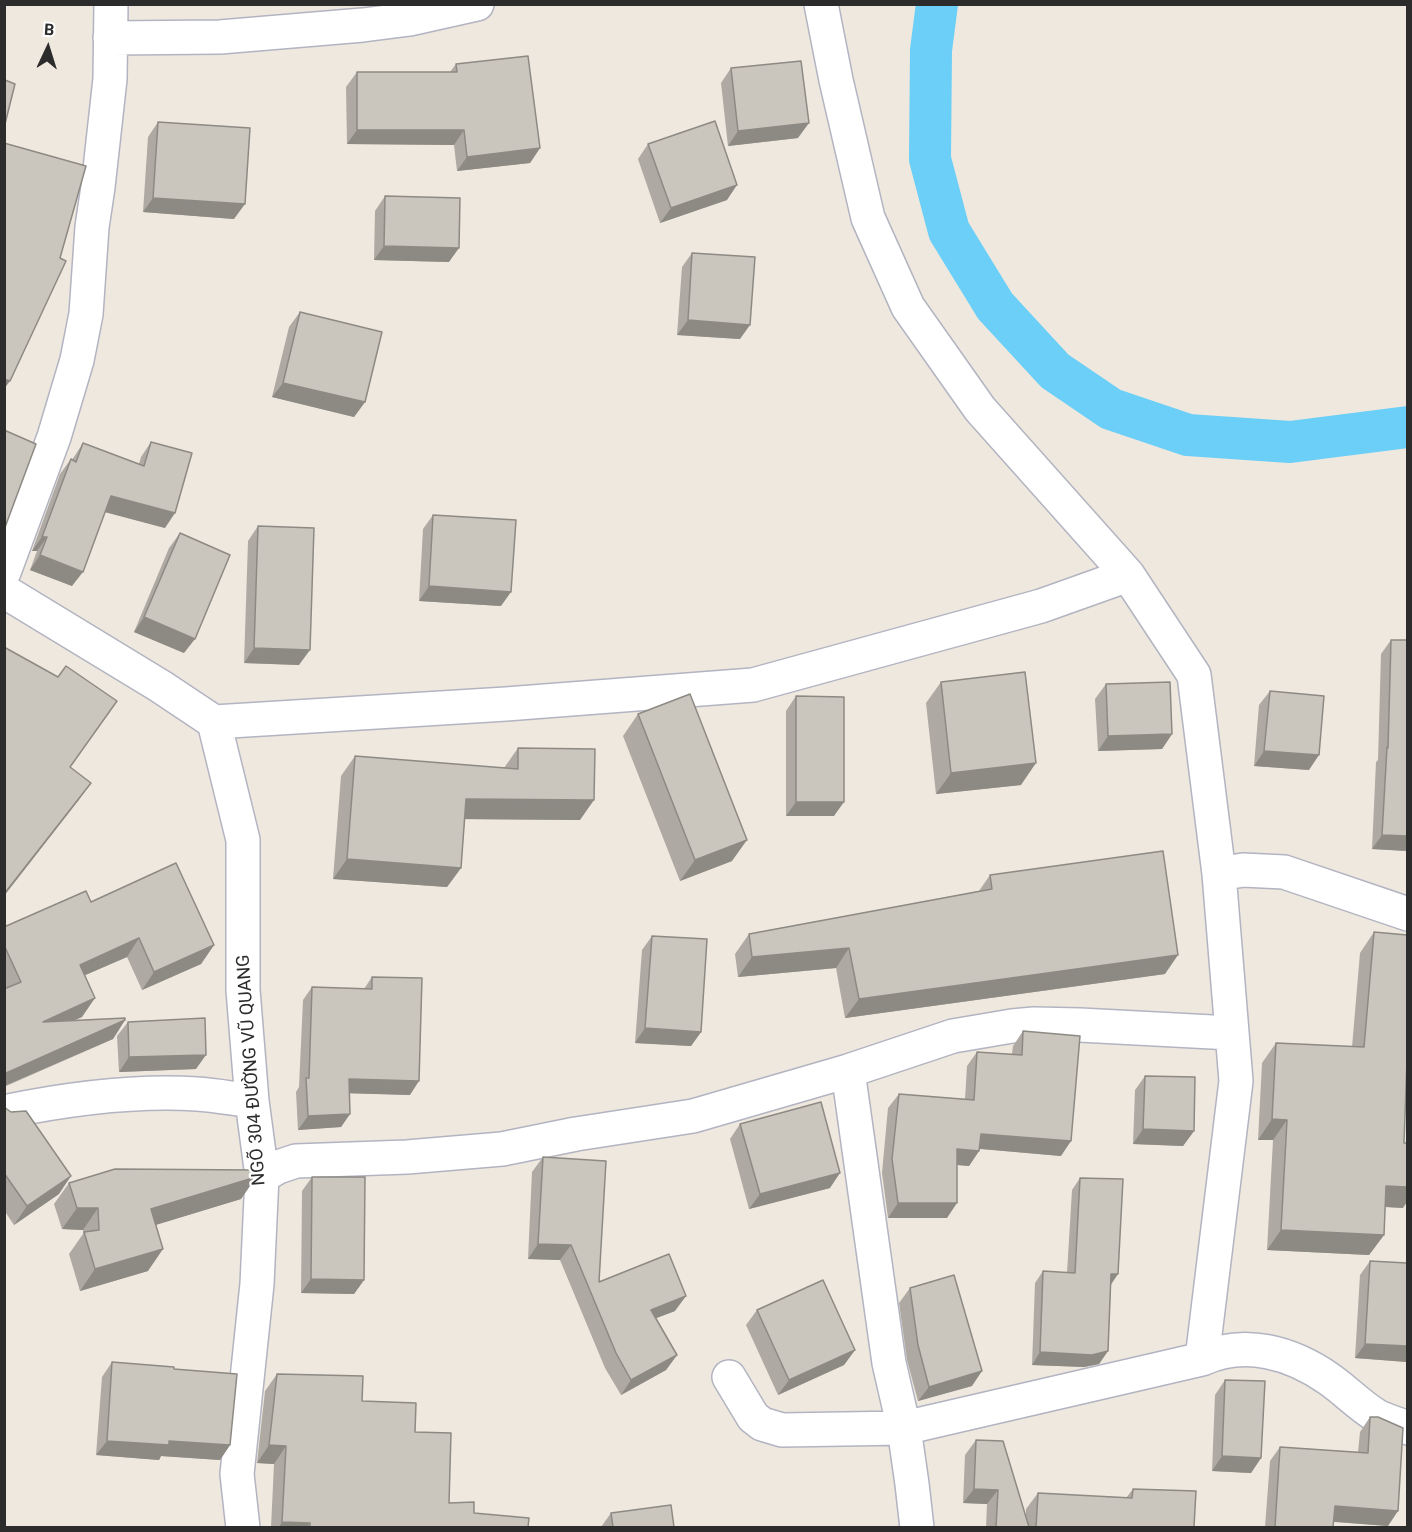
<!DOCTYPE html>
<meta charset="utf-8">
<style>
body{margin:0}
#map{position:relative;width:1412px;height:1532px;overflow:hidden;background:#efe8de;font-family:Roboto,sans-serif}
canvas{display:block}
.frame{position:absolute;inset:0;border:6px solid #2c2c2c;pointer-events:none}
.north{position:absolute;left:18px;top:18px;width:60px;height:60px;-webkit-text-stroke:4px #fff;paint-order:stroke;rotate:4deg;font-size:16px;font-weight:700;line-height:24px;text-align:center;color:#2c2c2c}
.north::after{content:'';display:block;margin:auto;width:21px;height:27px;background:#2c2c2c;clip-path:polygon(50% 0,100% 100%,50% 72%,0 100%)}
</style>
<div id="map">
<canvas width="1412" height="1532"></canvas>
<div class="frame"></div>
<div class="north">B</div>
</div>
<script>
const ctx = document.querySelector('canvas').getContext('2d');
ctx.lineJoin = 'round';
function trace(path, color, width, dash) {
  ctx.strokeStyle = color;
  ctx.lineWidth = width;
  ctx.lineCap = dash ? 'butt' : 'round';
  ctx.setLineDash(dash || []);
  ctx.stroke(path);
}
function fill(path, color) {
  ctx.fillStyle = color;
  ctx.fill(path, 'evenodd');
}
function drawText(font, color, halo, rows, align = 'center') {
  ctx.font = font + ' Roboto,sans-serif';
  ctx.lineWidth = 4.5;
  ctx.setLineDash([]);
  ctx.textBaseline = 'middle';
  ctx.strokeStyle = halo;
  ctx.fillStyle = color;
  for (const [text, x, y, turn = 0] of rows) {
    ctx.save();
    ctx.translate(x, y);
    ctx.rotate((+turn || 0) * Math.PI / 180);
    ctx.textAlign = isNaN(turn) ? turn : align;
    if (halo) ctx.strokeText(text, 0, 0);
    ctx.fillText(text, 0, 0);
    ctx.restore();
  }
}
trace(new Path2D(`
 M 937,4 L 931,50 L 930,159 L 949,231 L 995,306 L 1055,371 L 1111,409 L 1188,435 L 1290,442 L 1408,427`), '#6bcff7', 42);
const minor = new Path2D(`
 M 821,4 L 836,80 L 868,218 L 908,307 L 980,409 L 1128,575
 M 110,38 L 220,37 L 363,25 L 410,19 L 477,4
 M 4,572 L 54,437 L 77,360 L 86,314 L 92,227 L 98,187 L 110,79 L 111,4
 M 4,591 L 160,686 L 214,722 L 506,704 L 753,685 L 1041,606 L 1128,575 L 1194,675 L 1219,874 L 1236,1081 L 1202,1359 L 904,1428 L 912,1484 L 917,1528
 M 214,722 L 243,840 L 243,990 L 252,1101 L 262,1176 L 257,1284 L 237,1474 L 243,1528
 M 1219,874 L 1243,870 L 1284,872 L 1408,914
 M 4,1112 C 67,1099 133,1090 197,1094 C 216,1095 234,1099 252,1101
 M 262,1176 L 278,1167 L 296,1161 L 407,1157 L 502,1149 L 576,1134 L 693,1116 L 848,1071 L 953,1036 L 1012,1026 L 1034,1024 L 1080,1025 L 1231,1033
 M 1202,1359 C 1245,1339 1292,1353 1329,1379 C 1345,1390 1360,1406 1377,1416 C 1387,1421 1398,1424 1408,1428
 M 729,1377 L 753,1417 L 762,1424 L 782,1430 L 904,1428 L 889,1363 L 848,1071`);
trace(minor, '#b2b4c1', 36);
trace(minor, '#fff', 33);
fill(new Path2D(`
 M 456,64 L 540,148 L 530,163 L 457,171 L 454,145 L 347,144 L 346,87 L 357,72 L 450,72 Z
 M 731,68 L 798,138 L 728,146 L 721,83 Z
 M 158,122 L 234,219 L 143,212 L 148,137 Z
 M 648,144 L 727,200 L 660,223 L 638,159 Z
 M 385,196 L 449,262 L 374,260 L 375,211 Z
 M 692,253 L 740,339 L 677,335 L 682,267 Z
 M 300,312 L 365,402 L 354,417 L 272,397 L 289,327 Z
 M 151,442 L 165,528 L 105,512 L 72,586 L 30,570 L 37,551 L 32,551 L 60,474 L 71,459 L 72,460 L 83,443 L 139,464 L 141,457 Z
 M 433,515 L 501,606 L 419,601 L 423,529 Z
 M 258,526 L 299,665 L 244,663 L 248,541 Z
 M 180,533 L 184,653 L 134,632 L 169,548 Z
 M 1391,640 L 1407,640 L 1407,851 L 1372,849 L 1376,762 L 1378,760 L 1381,654 Z
 M 941,682 L 1021,785 L 936,794 L 926,703 Z
 M 1106,684 L 1172,734 L 1162,749 L 1098,751 L 1095,699 Z
 M 1270,691 L 1309,770 L 1254,766 L 1259,705 Z
 M 796,696 L 834,816 L 786,816 L 786,711 Z
 M 638,714 L 732,861 L 680,881 L 623,736 Z
 M 518,748 L 580,820 L 465,819 L 461,868 L 447,887 L 333,879 L 341,776 L 355,756 L 504,768 Z
 M 990,875 L 1165,974 L 845,1018 L 836,968 L 738,977 L 735,954 L 749,934 L 979,891 Z
 M 91,902 L 214,945 L 201,964 L 142,990 L 127,957 L 85,975 L 82,1017 L 74,1020 L 125,1020 L 113,1039 L 4,1087 L 4,927 Z
 M 1374,932 L 1404,1143 L 1403,1208 L 1385,1207 L 1384,1235 L 1369,1255 L 1267,1250 L 1273,1140 L 1258,1140 L 1262,1063 L 1276,1043 L 1352,1047 L 1360,953 Z
 M 652,936 L 701,1032 L 691,1046 L 635,1043 L 642,950 Z
 M 372,977 L 410,1095 L 349,1093 L 350,1114 L 341,1127 L 298,1130 L 296,1092 L 299,1087 L 303,1000 L 312,987 L 364,989 Z
 M 128,1022 L 196,1069 L 119,1072 L 117,1036 Z
 M 1023,1031 L 1061,1156 L 980,1149 L 979,1151 L 969,1166 L 957,1165 L 947,1218 L 888,1218 L 882,1173 L 888,1108 L 899,1094 L 965,1099 L 967,1066 L 977,1052 L 1012,1054 L 1013,1046 Z
 M 1145,1076 L 1194,1131 L 1183,1146 L 1133,1144 L 1135,1090 Z
 M 4,1107 L 59,1194 L 14,1225 L 4,1210 Z
 M 740,1124 L 830,1188 L 749,1209 L 730,1139 Z
 M 543,1157 L 599,1282 L 675,1311 L 656,1318 L 677,1355 L 666,1370 L 621,1395 L 605,1368 L 560,1260 L 528,1259 L 532,1172 Z
 M 256,1177 L 241,1199 L 155,1225 L 148,1271 L 80,1291 L 69,1254 L 83,1234 L 83,1230 L 62,1229 L 54,1204 L 69,1183 Z
 M 312,1177 L 364,1280 L 354,1294 L 301,1293 L 302,1191 Z
 M 1080,1178 L 1111,1285 L 1108,1351 L 1099,1364 L 1084,1367 L 1032,1365 L 1035,1283 L 1043,1271 L 1067,1273 L 1072,1190 Z
 M 1370,1261 L 1407,1362 L 1355,1358 L 1360,1275 Z
 M 910,1288 L 972,1386 L 918,1401 L 907,1360 L 899,1303 Z
 M 757,1310 L 855,1350 L 844,1365 L 778,1395 L 746,1325 Z
 M 112,1362 L 174,1369 L 230,1445 L 220,1460 L 161,1456 L 159,1460 L 96,1455 L 102,1377 Z
 M 277,1374 L 362,1401 L 415,1432 L 449,1503 L 474,1513 L 528,1527 L 271,1527 L 274,1464 L 257,1463 L 265,1391 Z
 M 1225,1380 L 1261,1458 L 1251,1473 L 1212,1471 L 1215,1395 Z
 M 1370,1417 L 1388,1526 L 1334,1522 L 1333,1527 L 1265,1527 L 1270,1461 L 1280,1447 L 1358,1452 L 1360,1432 Z
 M 976,1440 L 1026,1518 L 1026,1509 L 1038,1493 L 1126,1498 L 1133,1489 L 1194,1527 L 986,1527 L 987,1504 L 963,1503 L 965,1455 Z
 M 611,1513 L 674,1527 L 601,1527 Z`), '#aea9a3');
fill(new Path2D(`
 M 809,123 L 798,138 L 728,146 L 738,131 Z
 M 357,130 L 464,130 L 454,145 L 347,144 Z
 M 540,148 L 530,163 L 457,171 L 467,157 Z
 M 737,185 L 727,200 L 660,223 L 671,208 Z
 M 153,198 L 245,204 L 234,219 L 143,212 Z
 M 384,246 L 459,248 L 449,262 L 374,260 Z
 M 688,320 L 750,325 L 740,339 L 677,335 Z
 M 4,379 L 10,381 L 4,389 Z
 M 283,383 L 365,402 L 354,417 L 272,397 Z
 M 111,496 L 175,513 L 165,528 L 101,511 Z
 M 42,537 L 47,537 L 37,551 L 32,551 Z
 M 40,555 L 83,572 L 72,586 L 30,570 Z
 M 429,586 L 511,592 L 501,606 L 419,601 Z
 M 144,617 L 195,639 L 184,653 L 134,632 Z
 M 254,648 L 310,650 L 299,665 L 244,663 Z
 M 1172,734 L 1162,749 L 1098,751 L 1108,736 Z
 M 1264,751 L 1319,755 L 1309,770 L 1254,766 Z
 M 1036,763 L 1021,785 L 936,794 L 951,773 Z
 M 91,783 L 78,801 L 4,896 L 4,894 Z
 M 466,799 L 594,800 L 580,820 L 453,819 Z
 M 796,802 L 844,802 L 834,816 L 786,816 Z
 M 1382,835 L 1407,836 L 1407,851 L 1372,849 Z
 M 747,840 L 732,861 L 680,881 L 695,860 Z
 M 347,859 L 461,868 L 447,887 L 333,879 Z
 M 139,938 L 127,957 L 67,983 L 80,965 Z
 M 214,945 L 201,964 L 142,990 L 154,972 Z
 M 849,948 L 836,968 L 738,977 L 752,957 Z
 M 1178,955 L 1165,974 L 845,1018 L 859,999 Z
 M 95,998 L 82,1017 L 30,1040 L 43,1022 Z
 M 125,1020 L 113,1039 L 4,1086 L 4,1074 Z
 M 645,1028 L 701,1032 L 691,1046 L 635,1043 Z
 M 206,1055 L 196,1069 L 119,1072 L 129,1057 Z
 M 349,1079 L 419,1081 L 410,1095 L 339,1093 Z
 M 350,1114 L 341,1127 L 298,1130 L 308,1116 Z
 M 1272,1119 L 1287,1120 L 1273,1140 L 1258,1140 Z
 M 1143,1129 L 1194,1131 L 1183,1146 L 1133,1144 Z
 M 981,1134 L 1071,1141 L 1061,1156 L 971,1148 Z
 M 957,1149 L 979,1151 L 969,1166 L 947,1164 Z
 M 840,1173 L 830,1188 L 749,1209 L 760,1194 Z
 M 71,1176 L 59,1194 L 14,1225 L 27,1206 Z
 M 256,1177 L 241,1199 L 136,1231 L 151,1209 Z
 M 1386,1186 L 1407,1187 L 1407,1202 L 1403,1208 L 1371,1206 Z
 M 898,1203 L 957,1203 L 947,1218 L 888,1218 Z
 M 77,1208 L 98,1208 L 83,1230 L 62,1229 Z
 M 1281,1230 L 1384,1235 L 1369,1255 L 1267,1250 Z
 M 538,1244 L 571,1245 L 560,1260 L 528,1259 Z
 M 163,1249 L 148,1271 L 80,1291 L 95,1269 Z
 M 1111,1274 L 1118,1274 L 1110,1286 Z
 M 311,1279 L 364,1280 L 354,1294 L 301,1293 Z
 M 686,1296 L 675,1311 L 641,1324 L 651,1310 Z
 M 1365,1344 L 1407,1346 L 1407,1362 L 1355,1358 Z
 M 855,1350 L 844,1365 L 778,1395 L 789,1380 Z
 M 1108,1351 L 1099,1364 L 1084,1367 L 1032,1365 L 1040,1352 Z
 M 677,1355 L 666,1370 L 621,1395 L 631,1380 Z
 M 982,1371 L 972,1386 L 918,1401 L 929,1387 Z
 M 107,1441 L 169,1441 L 230,1445 L 220,1460 L 161,1456 L 159,1460 L 96,1455 Z
 M 269,1445 L 286,1446 L 274,1464 L 257,1463 Z
 M 1222,1456 L 1261,1458 L 1251,1473 L 1212,1471 Z
 M 974,1489 L 998,1490 L 987,1504 L 963,1503 Z
 M 1335,1506 L 1398,1511 L 1388,1526 L 1325,1521 Z
 M 282,1522 L 310,1523 L 307,1527 L 279,1527 Z`), '#8d8a84');
const building = new Path2D(`
 M 528,56 L 540,148 L 467,157 L 464,130 L 357,130 L 357,72 L 457,72 L 456,64 Z
 M 801,61 L 809,123 L 738,131 L 731,68 Z
 M 5,80 L 15,84 L 4,128 L 4,81 Z
 M 715,121 L 737,185 L 671,208 L 648,144 Z
 M 158,122 L 250,128 L 245,204 L 153,198 Z
 M 4,143 L 86,166 L 60,258 L 66,261 L 10,381 L 4,379 Z
 M 385,196 L 460,198 L 459,248 L 384,246 Z
 M 692,253 L 755,257 L 750,325 L 688,320 Z
 M 300,312 L 382,332 L 365,402 L 283,383 Z
 M 4,430 L 36,444 L 4,530 Z
 M 151,442 L 192,453 L 175,513 L 111,496 L 83,572 L 40,555 L 47,537 L 42,537 L 71,459 L 76,462 L 83,443 L 144,466 Z
 M 433,515 L 516,520 L 511,592 L 429,586 Z
 M 258,526 L 314,528 L 310,650 L 254,648 Z
 M 180,533 L 230,555 L 195,639 L 144,617 Z
 M 1391,640 L 1407,640 L 1407,836 L 1382,835 L 1387,747 L 1388,748 Z
 M 4,647 L 58,677 L 66,666 L 117,701 L 70,767 L 91,783 L 4,894 Z
 M 1025,672 L 1036,763 L 951,773 L 941,682 Z
 M 1170,682 L 1172,734 L 1108,736 L 1106,684 Z
 M 1270,691 L 1324,696 L 1319,755 L 1264,751 Z
 M 690,694 L 747,840 L 695,860 L 638,714 Z
 M 796,696 L 844,697 L 844,802 L 796,802 Z
 M 518,748 L 595,749 L 594,800 L 466,799 L 461,868 L 347,859 L 355,756 L 518,769 Z
 M 1163,851 L 1178,955 L 859,999 L 849,948 L 752,957 L 749,934 L 992,889 L 990,875 Z
 M 176,863 L 214,945 L 154,972 L 139,938 L 80,965 L 95,998 L 43,1022 L 125,1018 L 125,1020 L 4,1074 L 4,989 L 21,982 L 4,945 L 4,927 L 86,891 L 91,902 Z
 M 1374,932 L 1407,935 L 1407,1061 L 1404,1143 L 1407,1143 L 1407,1187 L 1386,1186 L 1384,1235 L 1281,1230 L 1287,1120 L 1272,1119 L 1276,1043 L 1364,1047 Z
 M 652,936 L 707,939 L 701,1032 L 645,1028 Z
 M 372,977 L 422,978 L 419,1081 L 349,1079 L 350,1114 L 308,1116 L 306,1078 L 309,1078 L 312,987 L 372,989 Z
 M 205,1018 L 206,1055 L 129,1057 L 128,1022 Z
 M 1023,1031 L 1080,1036 L 1071,1141 L 981,1134 L 979,1151 L 957,1149 L 957,1203 L 898,1203 L 892,1159 L 899,1094 L 974,1100 L 977,1052 L 1022,1055 Z
 M 1145,1076 L 1195,1077 L 1194,1131 L 1143,1129 Z
 M 821,1102 L 840,1173 L 760,1194 L 740,1124 Z
 M 4,1107 L 11,1112 L 26,1111 L 71,1176 L 27,1206 L 4,1173 Z
 M 543,1157 L 606,1161 L 599,1282 L 669,1254 L 686,1296 L 651,1310 L 677,1355 L 631,1380 L 616,1353 L 571,1245 L 538,1244 Z
 M 115,1169 L 255,1170 L 256,1177 L 151,1209 L 163,1249 L 95,1269 L 84,1232 L 99,1230 L 98,1208 L 77,1208 L 69,1183 Z
 M 312,1177 L 365,1177 L 364,1280 L 311,1279 Z
 M 1080,1178 L 1123,1179 L 1118,1274 L 1111,1274 L 1108,1351 L 1092,1355 L 1040,1352 L 1043,1271 L 1075,1273 Z
 M 1370,1261 L 1407,1263 L 1407,1346 L 1365,1344 Z
 M 954,1275 L 982,1371 L 929,1387 L 918,1345 L 910,1288 Z
 M 823,1280 L 855,1350 L 789,1380 L 757,1310 Z
 M 112,1362 L 174,1367 L 174,1369 L 237,1374 L 230,1445 L 169,1441 L 169,1445 L 107,1441 Z
 M 277,1374 L 363,1376 L 362,1401 L 416,1403 L 415,1432 L 451,1433 L 449,1503 L 474,1502 L 474,1513 L 529,1518 L 528,1527 L 310,1527 L 310,1523 L 282,1522 L 286,1446 L 269,1445 Z
 M 1225,1380 L 1265,1381 L 1261,1458 L 1222,1456 Z
 M 1370,1417 L 1378,1417 L 1403,1428 L 1398,1511 L 1335,1506 L 1333,1527 L 1275,1527 L 1280,1447 L 1368,1453 Z
 M 976,1440 L 1003,1441 L 1029,1527 L 996,1527 L 998,1490 L 974,1489 Z
 M 1133,1489 L 1196,1491 L 1194,1527 L 1036,1527 L 1038,1493 L 1132,1498 Z
 M 671,1505 L 674,1527 L 613,1527 L 611,1513 Z`);
fill(building, '#cac5bd');
trace(building, '#8d8a84', 1.5);
drawText('18px', '#2c2c2c', '#fff', [
 ["NGÕ 304 ĐƯỜNG VŨ QUANG",252,1070,-94]
]);
</script>
